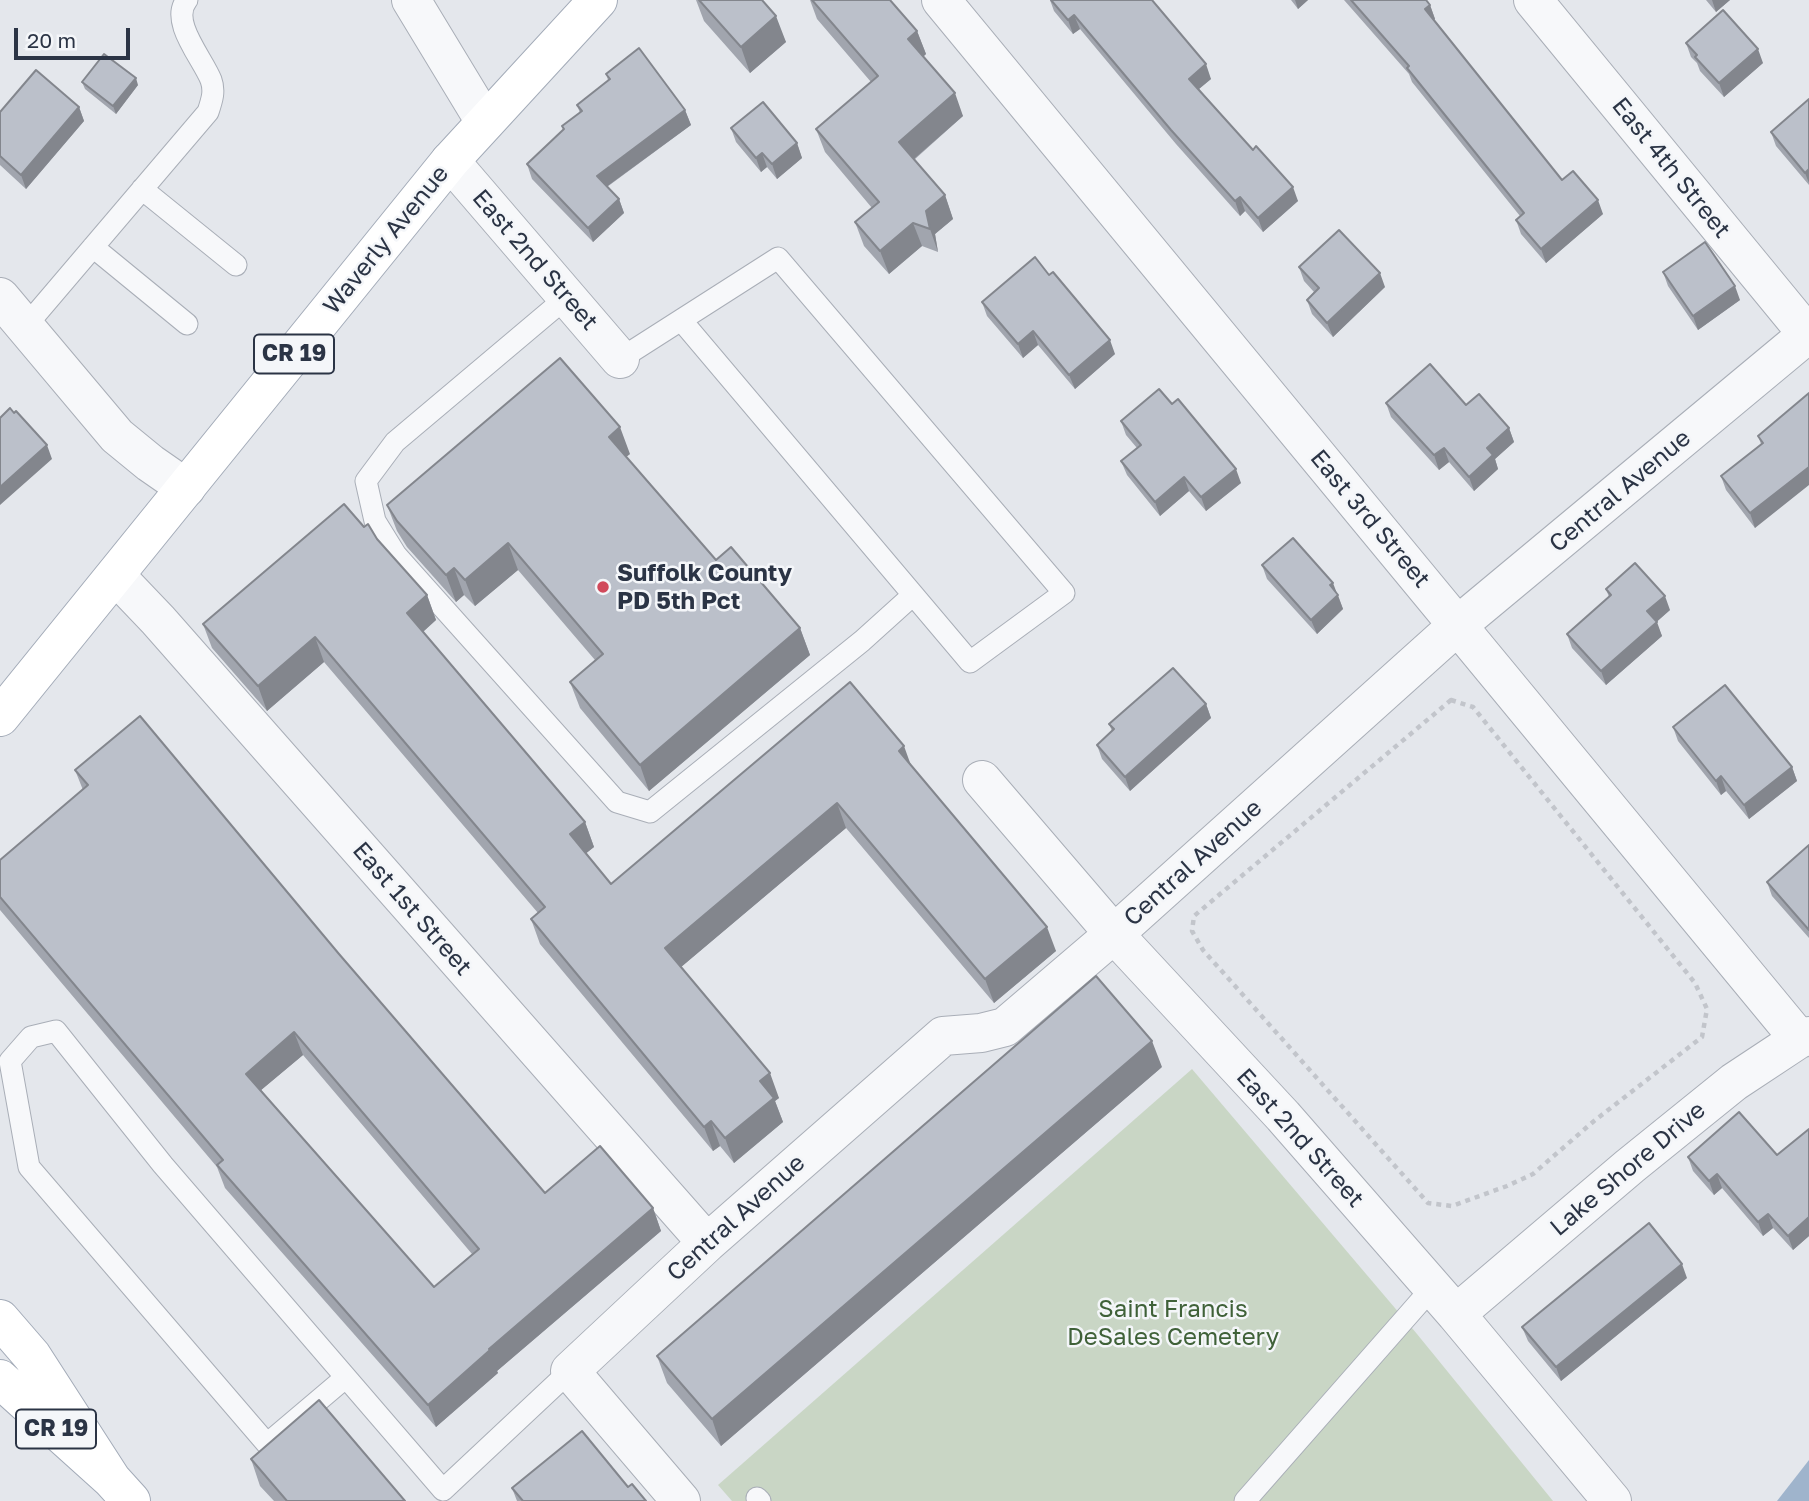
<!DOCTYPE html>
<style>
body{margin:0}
#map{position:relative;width:1809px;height:1501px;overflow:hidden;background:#e4e7ec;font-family:"Golos Text",sans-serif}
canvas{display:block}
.scale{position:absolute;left:14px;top:28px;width:116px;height:32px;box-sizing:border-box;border:4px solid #2b3445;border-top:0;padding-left:9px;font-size:21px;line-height:24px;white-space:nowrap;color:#2b3445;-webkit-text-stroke:5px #f4f6f9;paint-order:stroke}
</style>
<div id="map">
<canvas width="1809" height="1501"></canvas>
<div class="scale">20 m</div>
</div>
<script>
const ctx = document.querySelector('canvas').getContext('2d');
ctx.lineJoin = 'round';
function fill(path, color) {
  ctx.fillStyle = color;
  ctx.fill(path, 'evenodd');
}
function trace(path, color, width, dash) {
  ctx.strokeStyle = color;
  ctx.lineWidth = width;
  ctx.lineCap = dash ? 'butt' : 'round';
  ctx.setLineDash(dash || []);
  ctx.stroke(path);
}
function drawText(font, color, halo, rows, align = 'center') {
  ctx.font = font + ' "Golos Text",sans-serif';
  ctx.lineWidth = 5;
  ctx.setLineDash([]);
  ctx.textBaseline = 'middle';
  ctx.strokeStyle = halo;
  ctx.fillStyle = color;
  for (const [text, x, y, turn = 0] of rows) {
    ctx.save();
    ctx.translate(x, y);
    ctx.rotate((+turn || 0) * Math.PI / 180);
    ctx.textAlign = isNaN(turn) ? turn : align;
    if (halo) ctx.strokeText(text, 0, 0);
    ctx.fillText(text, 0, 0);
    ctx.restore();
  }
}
fill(new Path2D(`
 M 1192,1069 L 1417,1334 L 1553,1501 L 732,1501 L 718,1485 Z`), '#c9d6c5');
fill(new Path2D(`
 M 1809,1460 L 1809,1501 L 1777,1501 Z`), '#9fb4cc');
const service = new Path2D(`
 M 142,189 L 236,265
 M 93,247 L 187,324
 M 567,297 L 395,442 L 366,481 L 375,521 L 396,555 L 617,802 L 650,812 L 862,641 L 913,595
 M 25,327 L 208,112 C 212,100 215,91 211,80 C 203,59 169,21 187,0
 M 620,359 L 778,258 L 1064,593 L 970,662 L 681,320
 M 345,1378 L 267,1444 L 29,1167 L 10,1061 L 31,1037 L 56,1031 L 163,1165 L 443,1490 L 570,1371
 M 757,1498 L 760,1501
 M 1245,1501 L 1432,1288`);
const minor = new Path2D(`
 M 411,0 L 485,122
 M 941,0 L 1799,1039
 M 1533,0 L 1809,336
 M 450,161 L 620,359
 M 0,297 L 117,436 L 150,463 L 186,488
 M 116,576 L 158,620 L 707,1243
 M 982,780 L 1114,934 L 1283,1116 L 1456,1314 L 1612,1501
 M 1456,1314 L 1630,1166 L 1734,1082 L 1799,1039 L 1809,1036
 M 681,1501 L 570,1371 L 707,1243 L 943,1036 L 981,1033 L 1005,1027 L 1114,934 L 1458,625 L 1809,333`);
const primary = new Path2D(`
 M 0,717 L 450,161 L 598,0
 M 0,1319 L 32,1356 L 112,1480
 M 0,1379 L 112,1480 L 131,1501`);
trace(service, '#a9aeb7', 23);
trace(minor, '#a9aeb7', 40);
trace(primary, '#a3abb8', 40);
trace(new Path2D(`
 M 1451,700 L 1473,707 L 1695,983 L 1707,1009 L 1702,1037 L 1594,1121 L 1533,1174 L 1507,1186 L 1452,1206 L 1428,1203 L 1203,950 L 1192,931 L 1194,916 Z`), '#c2c5cb', 4.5, [5, 5]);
trace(service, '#f7f8fa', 21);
trace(minor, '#f7f8fa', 38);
trace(primary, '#fff', 38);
fill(new Path2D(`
 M 696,0 L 762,0 L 786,42 L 750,73 L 704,21 Z
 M 810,0 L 890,0 L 917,31 L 926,54 L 923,57 L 963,116 L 914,160 L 945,195 L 953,219 L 935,234 L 938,252 L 922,246 L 889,274 L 864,246 L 855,222 L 872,208 L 825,152 L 816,129 L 871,82 L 817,19 Z
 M 1050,0 L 1152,0 L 1211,79 L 1199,89 L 1298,201 L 1263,232 L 1245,211 L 1240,216 L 1176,144 L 1080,29 L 1073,34 L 1054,11 Z
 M 1291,0 L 1308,0 L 1298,9 Z
 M 1344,0 L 1426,0 L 1430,5 L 1435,19 L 1434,20 L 1562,180 L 1603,214 L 1546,263 L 1521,234 L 1516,220 L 1520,216 L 1412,82 L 1409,74 Z
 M 1706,0 L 1730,0 L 1716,12 Z
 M 1686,43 L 1763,63 L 1724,97 L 1700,71 L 1697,63 L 1691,57 Z
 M 606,74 L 685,110 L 691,125 L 607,187 L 619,199 L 624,213 L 593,242 L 532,179 L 527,164 L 563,130 L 562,126 L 580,113 L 577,105 L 608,80 Z
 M 82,82 L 138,85 L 116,114 L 85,89 Z
 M 1809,99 L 1809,185 L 1776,146 L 1771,132 Z
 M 79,107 L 84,121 L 26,189 L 0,165 L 0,112 Z
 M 731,128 L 797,143 L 802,158 L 777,179 L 767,167 L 761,172 L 736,142 Z
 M 1299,267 L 1385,287 L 1333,337 L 1312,314 L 1307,300 L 1314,292 L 1304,281 Z
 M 1663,272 L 1740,300 L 1698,330 L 1668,286 Z
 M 982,302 L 1115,354 L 1075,389 L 1038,345 L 1023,358 L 987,316 Z
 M 1809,393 L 1755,528 L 1726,490 L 1721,476 L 1761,444 L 1758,436 Z
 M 1386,403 L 1466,405 L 1509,428 L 1514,442 L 1495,459 L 1498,469 L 1474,491 L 1449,462 L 1439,470 L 1391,417 Z
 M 1121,421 L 1241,483 L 1206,511 L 1189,491 L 1160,516 L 1127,475 L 1121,461 L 1137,448 L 1126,435 Z
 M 630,454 L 626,457 L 716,560 L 800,628 L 810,655 L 649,791 L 580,708 L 570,682 L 595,660 L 518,570 L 475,606 L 464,595 L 456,602 L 407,547 L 397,531 L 387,505 Z
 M 364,527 L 377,539 L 427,595 L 436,620 L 423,632 L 585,822 L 594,847 L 586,853 L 611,884 L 912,767 L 1056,951 L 994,1003 L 846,828 L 681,967 L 779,1098 L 775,1101 L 783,1122 L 734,1163 L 720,1146 L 713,1151 L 540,944 L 531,919 L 538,913 L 324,662 L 267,711 L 212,648 L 203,624 Z
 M 1262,565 L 1336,593 L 1338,595 L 1343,609 L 1317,634 L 1267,579 Z
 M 1606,589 L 1670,610 L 1656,622 L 1662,636 L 1606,685 L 1572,648 L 1567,634 L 1609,597 Z
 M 1206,704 L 1211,718 L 1130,791 L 1102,759 L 1097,745 L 1112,731 L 1109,724 Z
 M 1673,727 L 1792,767 L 1797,781 L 1749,819 L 1726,791 L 1721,795 L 1678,741 Z
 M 75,770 L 339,954 L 545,1193 L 653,1208 L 661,1231 L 497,1371 L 498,1373 L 436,1427 L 225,1188 L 217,1167 L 0,910 L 0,860 L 83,790 ZM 303,1055 L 472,1254 L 434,1287 L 261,1090 Z
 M 1809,845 L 1809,938 L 1772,896 L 1767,882 Z
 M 1162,1067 L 721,1446 L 667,1383 L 657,1356 Z
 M 1809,1129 L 1809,1236 L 1793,1250 L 1773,1228 L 1763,1236 L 1722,1188 L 1714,1195 L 1693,1171 L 1688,1157 L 1777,1155 Z
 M 1687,1278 L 1561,1381 L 1528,1341 L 1522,1327 Z
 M 251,1459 L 405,1501 L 274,1501 L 260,1486 Z
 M 628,1487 L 646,1501 L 517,1501 L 512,1488 Z`), '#a1a5ae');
fill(new Path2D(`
 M 1295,0 L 1308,0 L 1298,9 Z
 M 1712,0 L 1730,0 L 1716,12 Z
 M 1430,5 L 1435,19 L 1430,23 L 1425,9 Z
 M 1074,15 L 1080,29 L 1073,34 L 1068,20 Z
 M 776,16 L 786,42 L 750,73 L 741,47 Z
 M 917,31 L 926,54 L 916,63 L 908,39 Z
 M 1758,49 L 1763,63 L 1724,97 L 1719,83 Z
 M 1206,64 L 1211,79 L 1194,93 L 1189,79 Z
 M 136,78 L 138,85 L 116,114 L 113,106 Z
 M 955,93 L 963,116 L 907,165 L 899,142 Z
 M 79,107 L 84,121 L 26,189 L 21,175 Z
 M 685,110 L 691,125 L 602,190 L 597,176 Z
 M 797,143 L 802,158 L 777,179 L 772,164 Z
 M 762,153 L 767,167 L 761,172 L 756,158 Z
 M 1809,169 L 1809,183 L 1805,173 Z
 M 1293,187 L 1298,201 L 1263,232 L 1258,218 Z
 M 945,195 L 953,219 L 935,234 L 938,252 L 930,229 L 926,211 Z
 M 1240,197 L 1245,211 L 1240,216 L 1235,201 Z
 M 619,199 L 624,213 L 593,242 L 588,228 Z
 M 1598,200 L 1603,214 L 1546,263 L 1541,249 Z
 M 913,223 L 922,246 L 889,274 L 880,251 Z
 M 1380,273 L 1385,287 L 1333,337 L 1327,323 Z
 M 1735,286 L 1740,300 L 1698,330 L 1693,316 Z
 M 1033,331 L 1038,345 L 1023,358 L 1018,344 Z
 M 1110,340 L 1115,354 L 1075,389 L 1069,375 Z
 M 620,427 L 630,454 L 618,463 L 609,437 Z
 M 1509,428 L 1514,442 L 1495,459 L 1498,469 L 1474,491 L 1469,477 L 1487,448 Z
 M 47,445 L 52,459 L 0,505 L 0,487 Z
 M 1444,448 L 1449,462 L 1439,470 L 1434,455 Z
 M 1809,467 L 1809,485 L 1755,528 L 1750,513 Z
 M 1236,469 L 1241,483 L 1206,511 L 1201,497 Z
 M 1184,477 L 1189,491 L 1160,516 L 1155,502 Z
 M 508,543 L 518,570 L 475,606 L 465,580 Z
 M 454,568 L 464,595 L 456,602 L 446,575 Z
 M 1333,583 L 1343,609 L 1317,634 L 1311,620 L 1330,585 Z
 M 427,595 L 436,620 L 416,638 L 407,613 Z
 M 1665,596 L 1670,610 L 1652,626 L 1647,611 Z
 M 1657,622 L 1662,636 L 1606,685 L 1601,671 Z
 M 800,628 L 810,655 L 649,791 L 640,765 Z
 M 315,637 L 324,662 L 267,711 L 258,686 Z
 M 1206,704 L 1211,718 L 1130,791 L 1125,777 Z
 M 904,746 L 913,771 L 899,751 Z
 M 1792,767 L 1797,781 L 1749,819 L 1744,805 Z
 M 1721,776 L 1726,791 L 1721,795 L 1716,781 Z
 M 837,803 L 846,828 L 674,973 L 665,948 Z
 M 585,822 L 594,847 L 579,859 L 570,834 Z
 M 1047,927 L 1056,951 L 994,1003 L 985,979 Z
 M 294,1032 L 303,1055 L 254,1096 L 246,1074 Z
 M 1152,1041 L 1162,1067 L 721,1446 L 712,1419 Z
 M 770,1073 L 779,1098 L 775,1101 L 783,1122 L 734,1163 L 725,1138 L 760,1081 Z
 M 711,1121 L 720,1146 L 713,1151 L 704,1127 Z
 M 1717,1174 L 1722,1188 L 1714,1195 L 1709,1181 Z
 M 653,1208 L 661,1231 L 497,1371 L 498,1373 L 436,1427 L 428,1405 L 489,1349 Z
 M 1768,1214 L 1773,1228 L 1763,1236 L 1758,1222 Z
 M 1809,1217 L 1809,1236 L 1793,1250 L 1788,1236 Z
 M 1682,1264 L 1687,1278 L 1561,1381 L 1556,1367 Z`), '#83868d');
const building = new Path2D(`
 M 699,0 L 762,0 L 776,16 L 741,47 Z
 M 812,0 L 890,0 L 917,31 L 908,39 L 955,93 L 899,142 L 945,195 L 926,211 L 930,229 L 913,223 L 880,251 L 855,222 L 879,202 L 816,129 L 878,76 Z
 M 1051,0 L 1152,0 L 1206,64 L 1189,79 L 1253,150 L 1256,146 L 1293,187 L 1258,218 L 1240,197 L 1235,201 L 1171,130 L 1074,15 L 1068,20 Z
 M 1351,0 L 1426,0 L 1430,5 L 1425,9 L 1562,180 L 1573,171 L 1598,200 L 1541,249 L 1516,220 L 1524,213 L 1407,68 L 1409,66 Z
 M 1723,10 L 1758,49 L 1719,83 L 1695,57 L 1697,55 L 1686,43 Z
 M 639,48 L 685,110 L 597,176 L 619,199 L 588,228 L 527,164 L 564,129 L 562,126 L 582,111 L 577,105 L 610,79 L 606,74 Z
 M 104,54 L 136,78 L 113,106 L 82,82 Z
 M 36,70 L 79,107 L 21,175 L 0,156 L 0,112 Z
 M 1809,99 L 1809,169 L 1805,173 L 1771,132 Z
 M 763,102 L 797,143 L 772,164 L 762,153 L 756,158 L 731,128 Z
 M 1339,230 L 1380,273 L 1327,323 L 1307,300 L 1319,288 L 1299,267 Z
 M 1705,242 L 1735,286 L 1693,316 L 1663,272 Z
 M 1035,257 L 1049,275 L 1053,272 L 1110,340 L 1069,375 L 1033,331 L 1018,344 L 982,302 Z
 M 560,358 L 620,427 L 609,437 L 716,560 L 731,547 L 800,628 L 640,765 L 570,682 L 603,654 L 508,543 L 465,580 L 454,568 L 446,575 L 397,521 L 387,505 Z
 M 1430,364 L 1466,405 L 1479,394 L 1509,428 L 1487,448 L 1493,455 L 1469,477 L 1444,448 L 1434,455 L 1386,403 Z
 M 1159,389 L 1172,404 L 1178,399 L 1236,469 L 1201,497 L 1184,477 L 1155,502 L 1121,461 L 1141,445 L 1121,421 Z
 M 1809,393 L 1809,467 L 1750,513 L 1721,476 L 1763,443 L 1758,436 Z
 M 10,408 L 14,413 L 16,411 L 47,445 L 0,487 L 0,418 Z
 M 344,504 L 364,527 L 368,524 L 377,539 L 427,595 L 407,613 L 585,822 L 570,834 L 611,884 L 850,682 L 904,746 L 899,751 L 1047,927 L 985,979 L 837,803 L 665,948 L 770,1073 L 760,1081 L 774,1098 L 725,1138 L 711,1121 L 704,1127 L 531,919 L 545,907 L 315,637 L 258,686 L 203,624 Z
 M 1293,538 L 1333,583 L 1330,585 L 1338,595 L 1311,620 L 1262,565 Z
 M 1635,563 L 1665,596 L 1647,611 L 1657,622 L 1601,671 L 1567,634 L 1611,595 L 1606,589 Z
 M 1173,668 L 1206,704 L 1125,777 L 1097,745 L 1114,729 L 1109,724 Z
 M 1725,685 L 1792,767 L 1744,805 L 1721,776 L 1716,781 L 1673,727 Z
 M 140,716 L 339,954 L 545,1193 L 600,1146 L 653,1208 L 489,1349 L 490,1350 L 428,1405 L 217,1165 L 223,1160 L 0,897 L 0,860 L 88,785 L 75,770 ZM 294,1032 L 479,1249 L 434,1287 L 246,1074 Z
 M 1809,845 L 1809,930 L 1767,882 Z
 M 1096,976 L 1152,1041 L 712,1419 L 657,1356 Z
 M 1739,1112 L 1777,1155 L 1809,1129 L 1809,1217 L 1788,1236 L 1768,1214 L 1758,1222 L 1717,1174 L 1709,1181 L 1688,1157 Z
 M 1649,1223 L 1682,1264 L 1556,1367 L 1522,1327 Z
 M 319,1400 L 405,1501 L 287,1501 L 251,1459 Z
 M 582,1431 L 628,1487 L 632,1484 L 646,1501 L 523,1501 L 512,1488 Z`);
fill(building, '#bbc0ca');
trace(building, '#83868d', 2);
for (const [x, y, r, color] of [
 [603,587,7,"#d1495b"]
]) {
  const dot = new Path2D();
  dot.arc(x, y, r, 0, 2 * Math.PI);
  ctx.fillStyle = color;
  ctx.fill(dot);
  trace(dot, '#f4f6f9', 2.5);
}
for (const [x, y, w] of [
 [294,354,80],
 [56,1429,80]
]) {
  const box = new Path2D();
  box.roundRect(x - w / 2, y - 19.5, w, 39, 5);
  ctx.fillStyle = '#f4f6f9';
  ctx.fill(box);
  trace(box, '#2b3445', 2);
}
drawText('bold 23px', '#2b3445', null, [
 ["CR 19",294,354],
 ["CR 19",56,1429]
]);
drawText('24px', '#2b3445', '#f4f6f9', [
 ["East 4th Street",1671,168,51],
 ["Waverly Avenue",386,240,-51],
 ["East 2nd Street",535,260,49],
 ["Central Avenue",1620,491,-40],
 ["East 3rd Street",1370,519,50],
 ["Central Avenue",1193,863,-42],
 ["East 1st Street",412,909,49],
 ["East 2nd Street",1300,1138,48],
 ["Lake Shore Drive",1628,1169,-40],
 ["Central Avenue",736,1218,-42]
]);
drawText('bold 24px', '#2b3445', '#f4f6f9', [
 ["Suffolk County",617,573],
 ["PD 5th Pct",617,601]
], 'left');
drawText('24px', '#3f6138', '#f4f6f9', [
 ["Saint Francis",1173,1309],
 ["DeSales Cemetery",1173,1337]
]);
</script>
